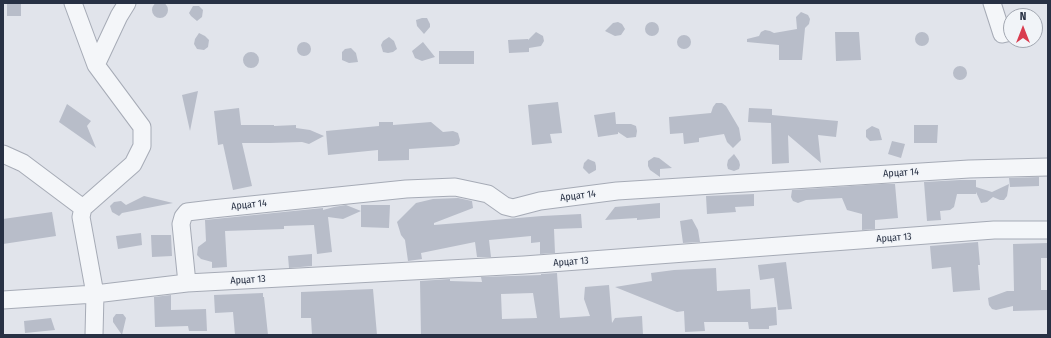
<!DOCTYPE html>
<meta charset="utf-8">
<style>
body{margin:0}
#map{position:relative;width:1051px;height:338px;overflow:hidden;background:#e1e4eb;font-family:"Fira Sans Condensed",sans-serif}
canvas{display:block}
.frame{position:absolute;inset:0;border:4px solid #283144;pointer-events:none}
.north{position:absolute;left:1003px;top:8px;width:40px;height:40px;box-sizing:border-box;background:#f1f4f8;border:1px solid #a1a6b0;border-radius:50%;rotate:0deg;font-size:11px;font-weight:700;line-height:16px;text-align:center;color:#283144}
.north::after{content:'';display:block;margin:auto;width:14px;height:18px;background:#d93c4f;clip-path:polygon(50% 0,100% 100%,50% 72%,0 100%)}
</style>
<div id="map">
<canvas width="1051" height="338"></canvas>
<div class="frame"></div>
<div class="north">N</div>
</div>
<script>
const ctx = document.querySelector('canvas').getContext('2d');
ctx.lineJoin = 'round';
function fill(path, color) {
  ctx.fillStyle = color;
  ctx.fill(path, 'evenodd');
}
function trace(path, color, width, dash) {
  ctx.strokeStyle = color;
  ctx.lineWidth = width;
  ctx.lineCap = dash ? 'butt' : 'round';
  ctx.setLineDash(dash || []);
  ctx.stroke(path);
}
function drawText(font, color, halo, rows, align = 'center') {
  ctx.font = font + ' "Fira Sans Condensed",sans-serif';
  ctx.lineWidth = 3;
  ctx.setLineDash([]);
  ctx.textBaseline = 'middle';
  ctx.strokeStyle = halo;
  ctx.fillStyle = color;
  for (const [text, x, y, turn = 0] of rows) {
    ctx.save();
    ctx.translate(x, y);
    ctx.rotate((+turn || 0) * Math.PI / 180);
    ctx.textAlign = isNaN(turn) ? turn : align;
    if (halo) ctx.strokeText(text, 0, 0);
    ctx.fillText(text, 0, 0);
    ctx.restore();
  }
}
fill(new Path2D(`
 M152 10a8 8 0 1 1 16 0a8 8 0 1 1-16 0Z
 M 7,3 L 21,3 L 21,16 L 7,16 Z
 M 193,6 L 199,6 L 203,10 L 202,17 L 197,21 L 191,16 L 189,13 Z
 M 801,12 L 808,15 L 810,19 L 809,24 L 805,28 L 802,60 L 779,60 L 779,45 L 747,42 L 747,39 L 759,36 L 761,32 L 765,30 L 770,31 L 774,33 L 797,29 L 796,17 Z
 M 422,18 L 427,18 L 430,24 L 430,27 L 424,34 L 417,26 L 416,20 Z
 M645 29a7 7 0 1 1 14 0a7 7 0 1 1-14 0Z
 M 618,22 L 622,24 L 625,29 L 621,35 L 615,36 L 605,31 L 613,23 Z
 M915 39a7 7 0 1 1 14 0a7 7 0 1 1-14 0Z
 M 536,32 L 543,36 L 544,41 L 541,46 L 529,48 L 529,52 L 509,53 L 508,40 L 528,39 L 528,40 Z
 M 835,32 L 859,32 L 861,60 L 836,61 Z
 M 199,33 L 205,36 L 209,40 L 208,47 L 204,50 L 197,49 L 194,44 L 195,39 Z
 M677 42a7 7 0 1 1 14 0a7 7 0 1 1-14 0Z
 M 389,37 L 394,41 L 397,49 L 393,52 L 388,53 L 383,52 L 381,45 L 383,41 Z
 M297 49a7 7 0 1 1 14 0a7 7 0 1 1-14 0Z
 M 423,42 L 435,57 L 422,61 L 415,58 L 412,51 Z
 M 351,48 L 356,53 L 358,62 L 349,63 L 342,60 L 342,52 L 345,49 Z
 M 439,51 L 474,51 L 474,64 L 439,64 Z
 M243 60a8 8 0 1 1 16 0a8 8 0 1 1-16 0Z
 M953 73a7 7 0 1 1 14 0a7 7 0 1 1-14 0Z
 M 198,91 L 190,131 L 182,95 Z
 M 558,102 L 562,133 L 550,134 L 552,143 L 532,145 L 528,105 Z
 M 716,103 L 722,103 L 726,106 L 739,128 L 741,140 L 733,148 L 727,142 L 724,134 L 699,138 L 699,142 L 684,144 L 683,133 L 670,134 L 669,117 L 711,113 L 713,107 Z
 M 67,104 L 91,121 L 87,126 L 96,148 L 59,122 Z
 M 239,108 L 241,125 L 274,125 L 274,126 L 296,125 L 296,128 L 310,130 L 324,136 L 309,144 L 302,142 L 270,143 L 242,143 L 252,186 L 233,190 L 223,144 L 218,145 L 214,111 Z
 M 749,108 L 772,109 L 772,115 L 838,121 L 836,137 L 818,135 L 821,163 L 788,135 L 789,163 L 772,164 L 771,123 L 748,122 Z
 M 615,112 L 616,124 L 631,124 L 636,126 L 637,131 L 636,137 L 627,138 L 618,132 L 618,134 L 598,137 L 594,115 Z
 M 379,122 L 393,122 L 393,125 L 431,122 L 443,132 L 453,131 L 458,133 L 460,140 L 459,144 L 454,146 L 409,149 L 409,160 L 378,161 L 378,150 L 328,155 L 326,131 L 379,126 Z
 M 914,125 L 938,125 L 937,143 L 914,143 Z
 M 872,126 L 879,129 L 882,140 L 870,141 L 866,137 L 866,130 Z
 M 892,141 L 905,144 L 901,158 L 888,154 Z
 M 734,154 L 739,161 L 740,165 L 739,169 L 734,171 L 728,169 L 727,165 L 728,160 Z
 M 654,157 L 659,158 L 672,168 L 660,169 L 660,177 L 650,170 L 648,166 L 648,161 Z
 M 588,159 L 595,162 L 596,166 L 596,170 L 589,174 L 583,168 L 584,163 Z
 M 1039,177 L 1039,186 L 1010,187 L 1009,178 Z
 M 960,180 L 976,180 L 976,187 L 992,192 L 1009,184 L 1007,196 L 1004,200 L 1000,200 L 993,197 L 987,202 L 981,203 L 976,192 L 976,194 L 957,194 L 954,207 L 950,210 L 940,211 L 941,220 L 927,221 L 924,182 Z
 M 882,184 L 895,184 L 898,218 L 875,220 L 875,229 L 862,230 L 862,214 L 847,210 L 842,198 L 806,200 L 798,203 L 793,201 L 791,197 L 792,190 Z
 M 754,194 L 754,206 L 735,207 L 736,212 L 707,214 L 706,196 Z
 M 144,196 L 173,203 L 122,213 L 119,216 L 112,212 L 110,206 L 114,202 L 121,201 L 126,205 Z
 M 458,198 L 472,201 L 473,208 L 434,223 L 434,225 L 542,216 L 581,214 L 582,228 L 554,229 L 555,253 L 540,254 L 540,242 L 531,243 L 531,236 L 489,240 L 491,257 L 477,257 L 475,242 L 421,253 L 422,259 L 408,261 L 405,240 L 401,235 L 397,222 L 416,203 L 433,199 Z
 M 660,203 L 660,218 L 637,220 L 637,218 L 605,220 L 615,207 Z
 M 346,205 L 361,211 L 361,205 L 390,205 L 389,228 L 361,227 L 361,211 L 343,219 L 328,217 L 332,252 L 317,254 L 314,225 L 284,226 L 284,229 L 225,231 L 227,267 L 212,268 L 212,262 L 201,259 L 197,255 L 198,247 L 206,241 L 205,220 L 323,208 L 323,210 L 334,207 Z
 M 52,212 L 56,236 L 3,244 L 3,219 Z
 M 692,219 L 698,230 L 700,242 L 683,243 L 680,221 Z
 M 141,233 L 142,245 L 118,249 L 116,236 Z
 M 151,235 L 171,235 L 172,256 L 152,257 Z
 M 978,242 L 980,265 L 978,265 L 980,290 L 953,292 L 951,267 L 932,269 L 930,246 Z
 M 1048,243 L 1048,258 L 1041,258 L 1041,290 L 1048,290 L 1048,310 L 1013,311 L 1013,306 L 996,310 L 992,309 L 989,305 L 988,298 L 1007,291 L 1014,291 L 1013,244 Z
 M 312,254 L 312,266 L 289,268 L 288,256 Z
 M 786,262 L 792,309 L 778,310 L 774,278 L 760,280 L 758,265 Z
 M 716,268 L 717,291 L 750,289 L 751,309 L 776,307 L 777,325 L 769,326 L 769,329 L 749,329 L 748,322 L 704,322 L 705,331 L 685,332 L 684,311 L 677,312 L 615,287 L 652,281 L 651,273 L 674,270 Z
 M 557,273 L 560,318 L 590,316 L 584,299 L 585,287 L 609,285 L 612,323 L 615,318 L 642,316 L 643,335 L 421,335 L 420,281 L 450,279 L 450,281 L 482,282 L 481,277 L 541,275 L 541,274 ZM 533,293 L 537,318 L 502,319 L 501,294 Z
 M 373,289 L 377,335 L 312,335 L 311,318 L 301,318 L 301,292 Z
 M 263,293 L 263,297 L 264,297 L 268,335 L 235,335 L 233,312 L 215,313 L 214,295 Z
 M 171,295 L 171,310 L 206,309 L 207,331 L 189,331 L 188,326 L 155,327 L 154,297 Z
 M 116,314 L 123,314 L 126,318 L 122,335 L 113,322 L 113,318 Z
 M 51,318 L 55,330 L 25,333 L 24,321 Z`), '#b8bdc9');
const minor = new Path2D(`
 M 73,3 L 96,65 L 142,127 L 142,146 L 133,164 L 83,208 L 81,217 L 95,294 L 94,335
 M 992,3 L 1002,34 L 1011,32
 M 96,65 L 119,16 L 127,3
 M 3,154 L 23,163 L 83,208
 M 187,283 L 181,224 L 183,217 L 187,212 L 212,209 L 406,189 L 455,187 L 488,194 L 505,206 L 513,208 L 540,201 L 617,191 L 969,169 L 1048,167
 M 3,300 L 95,294 L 187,283 L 524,265 L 994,230 L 1048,230`);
trace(minor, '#a6abb6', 19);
trace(minor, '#f4f6f9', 17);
drawText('10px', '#283144', '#f1f4f8', [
 ["Арцат 14",901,173,-3],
 ["Арцат 14",578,196,-7],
 ["Арцат 14",249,205,-6],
 ["Арцат 13",894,238,-4],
 ["Арцат 13",571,262,-4],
 ["Арцат 13",248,280,-3]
]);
</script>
